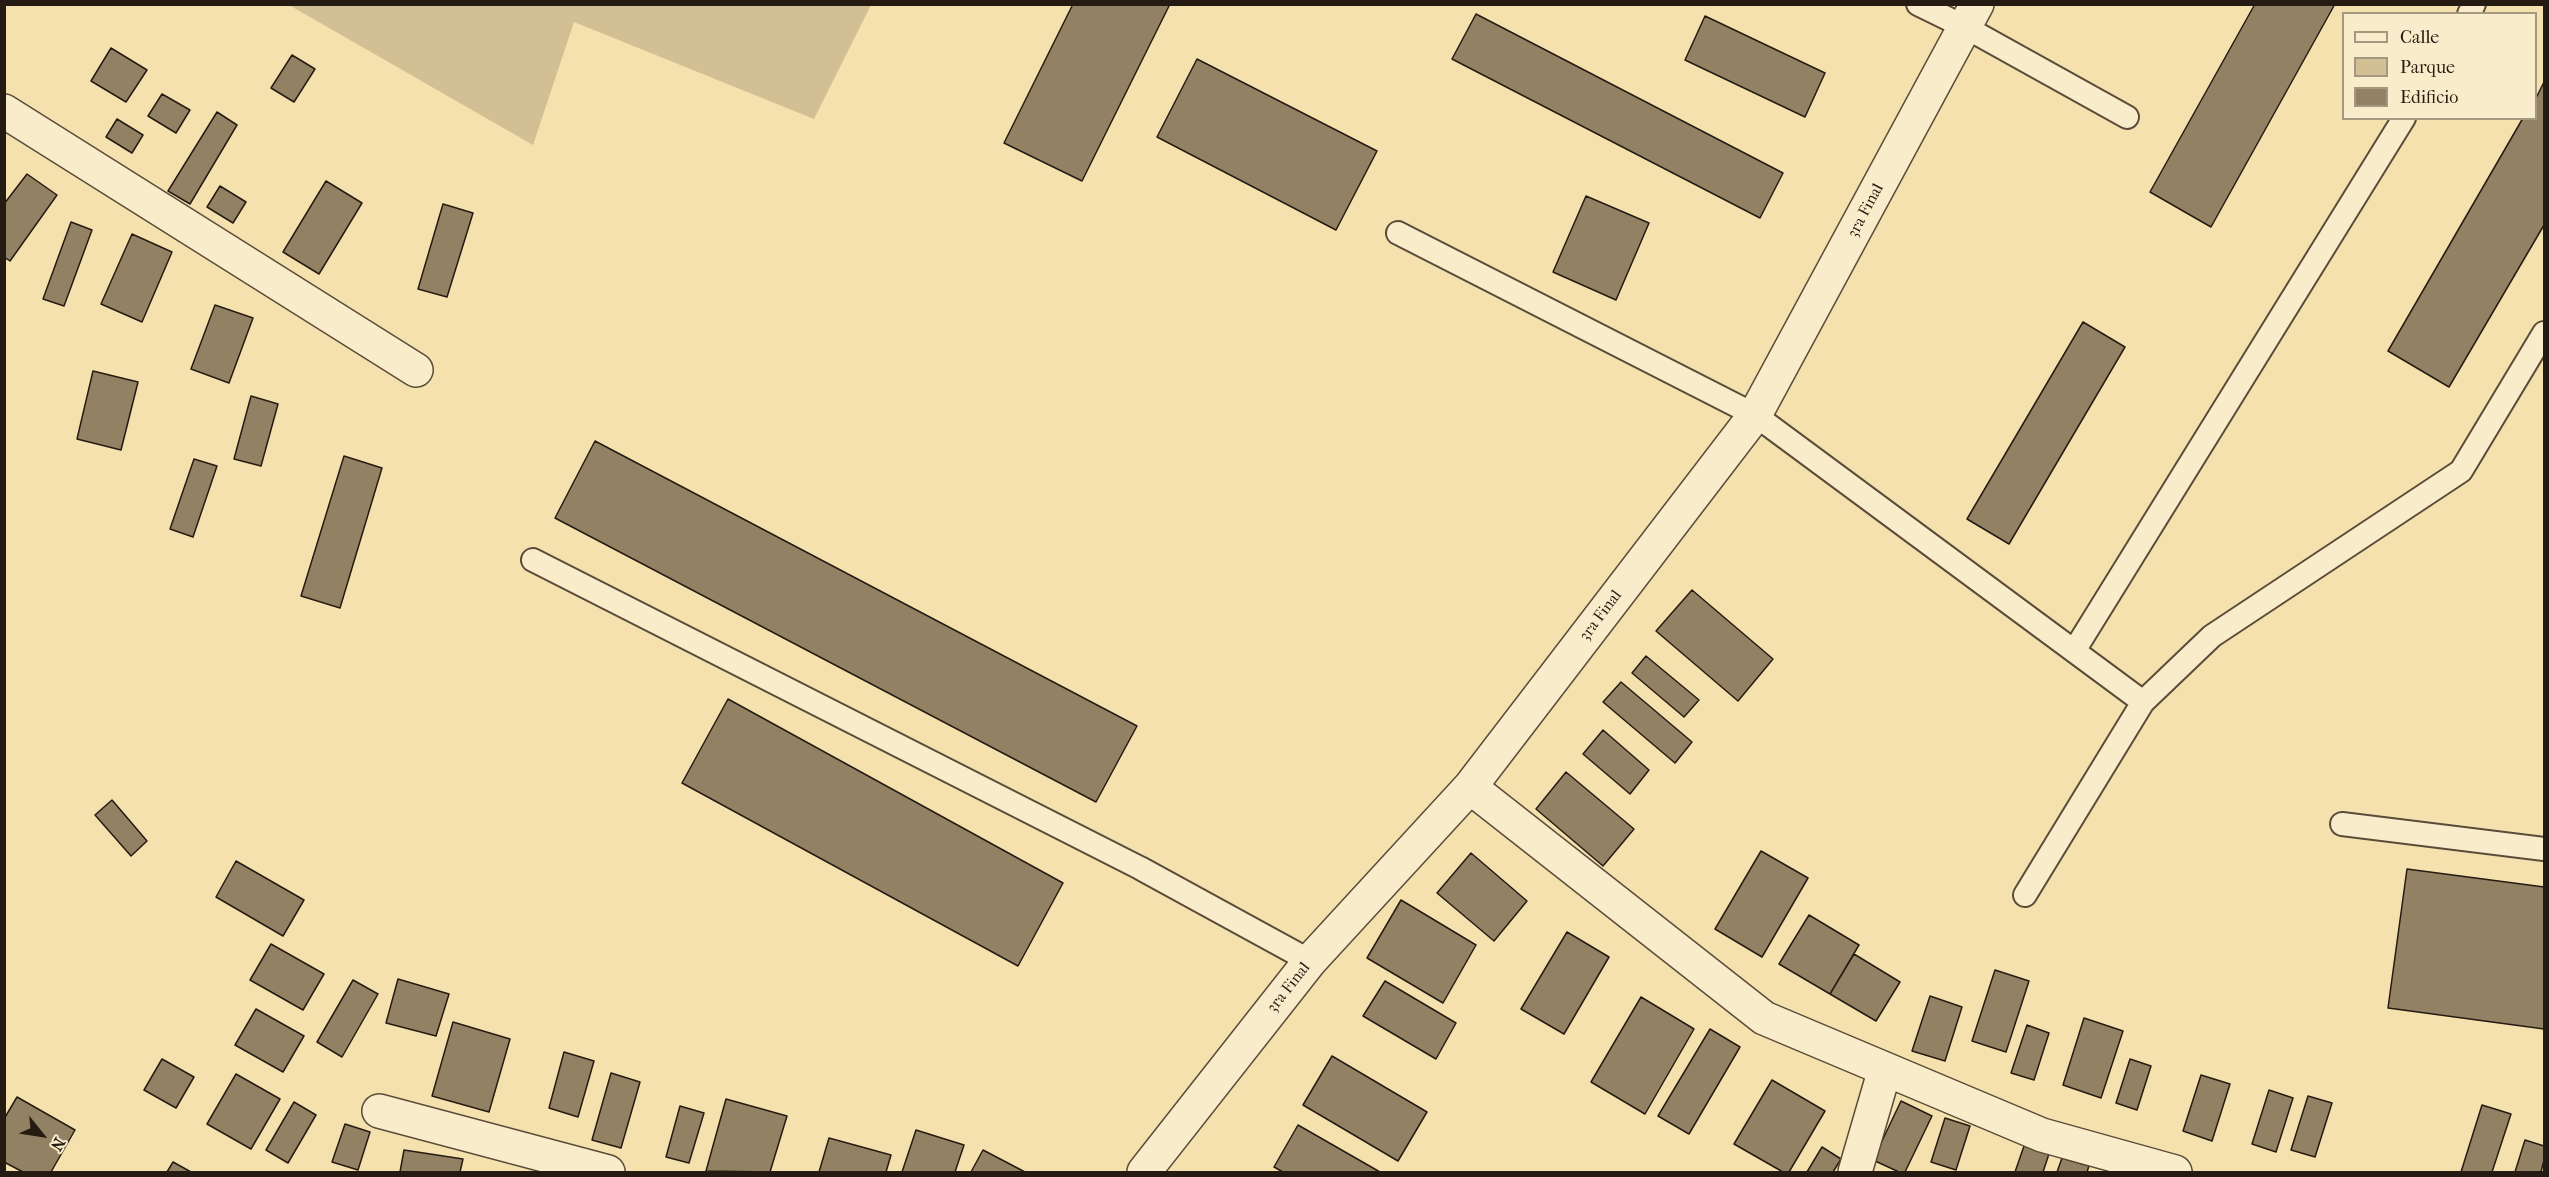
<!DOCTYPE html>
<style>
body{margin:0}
#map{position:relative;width:2549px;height:1177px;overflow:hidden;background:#f5e1ae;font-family:"IM FELL French Canon",serif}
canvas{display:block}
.frame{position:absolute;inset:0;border:6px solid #261b12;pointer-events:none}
.legend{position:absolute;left:2342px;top:12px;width:195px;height:108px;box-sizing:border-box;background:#f8ecca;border:2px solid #a49880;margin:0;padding:8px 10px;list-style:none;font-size:18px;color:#261b12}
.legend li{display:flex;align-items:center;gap:12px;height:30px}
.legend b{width:30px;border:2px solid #a49880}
.north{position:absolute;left:12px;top:1105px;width:60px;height:60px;-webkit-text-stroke:4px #f8ecca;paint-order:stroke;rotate:120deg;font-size:16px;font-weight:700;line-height:24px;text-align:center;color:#261b12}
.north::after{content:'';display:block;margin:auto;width:21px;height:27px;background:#261b12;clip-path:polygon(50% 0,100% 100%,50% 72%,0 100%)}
</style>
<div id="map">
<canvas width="2549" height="1177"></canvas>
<div class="frame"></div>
<ul class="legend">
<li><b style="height:8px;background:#f8ecca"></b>Calle</li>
<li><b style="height:16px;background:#d2bf93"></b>Parque</li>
<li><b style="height:16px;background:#928263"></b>Edificio</li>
</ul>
<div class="north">N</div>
</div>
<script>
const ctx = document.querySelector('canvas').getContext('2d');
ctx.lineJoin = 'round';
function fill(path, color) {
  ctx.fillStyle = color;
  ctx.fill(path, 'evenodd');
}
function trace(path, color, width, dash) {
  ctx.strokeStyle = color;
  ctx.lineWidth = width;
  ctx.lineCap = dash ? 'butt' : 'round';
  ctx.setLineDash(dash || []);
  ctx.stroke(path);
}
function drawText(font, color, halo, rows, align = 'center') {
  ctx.font = font + ' "IM FELL French Canon",serif';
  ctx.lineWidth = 6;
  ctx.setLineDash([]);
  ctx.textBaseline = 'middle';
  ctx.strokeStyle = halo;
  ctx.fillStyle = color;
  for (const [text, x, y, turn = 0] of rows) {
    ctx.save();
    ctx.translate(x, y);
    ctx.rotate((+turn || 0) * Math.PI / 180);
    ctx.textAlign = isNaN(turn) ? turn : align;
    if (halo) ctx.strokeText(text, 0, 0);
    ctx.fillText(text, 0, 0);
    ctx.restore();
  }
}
fill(new Path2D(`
 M 289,5 L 871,5 L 814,119 L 574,22 L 533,145 Z`), '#d2bf93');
const building = new Path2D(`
 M 1073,4 L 1170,4 L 1082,181 L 1004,143 Z
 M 2255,4 L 2335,4 L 2211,227 L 2150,192 Z
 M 1476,14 L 1783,173 L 1760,218 L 1452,59 Z
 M 1705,16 L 1825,73 L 1805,117 L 1685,60 Z
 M 111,48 L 147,70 L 126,102 L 91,81 Z
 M 292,55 L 315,69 L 294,102 L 271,88 Z
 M 1197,59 L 1377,151 L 1336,230 L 1157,137 Z
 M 2544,82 L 2544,225 L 2449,387 L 2388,351 L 2523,118 L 2536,118 L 2536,98 Z
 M 162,94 L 190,110 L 176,133 L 148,116 Z
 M 217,112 L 237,125 L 190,204 L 168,191 Z
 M 117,119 L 143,135 L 132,153 L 106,137 Z
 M 27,174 L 57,195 L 10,261 L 4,257 L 4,204 Z
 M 326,181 L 362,203 L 319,274 L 283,252 Z
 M 220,186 L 246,202 L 233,223 L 207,207 Z
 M 1586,196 L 1649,223 L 1616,300 L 1553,272 Z
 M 443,204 L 473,213 L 447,297 L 418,289 Z
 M 71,222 L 92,230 L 64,306 L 43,299 Z
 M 132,234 L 172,252 L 142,322 L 101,304 Z
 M 215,305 L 253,318 L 229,383 L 191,369 Z
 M 2083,322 L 2125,347 L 2009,544 L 1967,519 Z
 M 93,371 L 138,382 L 121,450 L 77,439 Z
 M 251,396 L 278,404 L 261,466 L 234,459 Z
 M 595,441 L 1137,726 L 1096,802 L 555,518 Z
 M 344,456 L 382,468 L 340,608 L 301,596 Z
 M 194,459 L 217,466 L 193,537 L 170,529 Z
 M 1692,590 L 1773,659 L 1738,701 L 1656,631 Z
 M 1646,656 L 1699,700 L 1684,717 L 1632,673 Z
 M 1621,682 L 1692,742 L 1675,763 L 1603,702 Z
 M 728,699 L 1063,883 L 1018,966 L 682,783 Z
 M 1603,730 L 1649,770 L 1630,794 L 1583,754 Z
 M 1566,772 L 1634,829 L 1603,866 L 1536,809 Z
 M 112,800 L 147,841 L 131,856 L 95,815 Z
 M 1761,851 L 1808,878 L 1762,957 L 1715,929 Z
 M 1471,853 L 1527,901 L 1494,941 L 1437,893 Z
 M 236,861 L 304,900 L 283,936 L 216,897 Z
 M 2407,869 L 2544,887 L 2544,1029 L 2388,1008 Z
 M 1401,900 L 1476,945 L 1443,1003 L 1367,958 Z
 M 1809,915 L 1859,945 L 1830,994 L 1779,964 Z
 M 1567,932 L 1609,957 L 1564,1034 L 1521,1009 Z
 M 271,944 L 324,974 L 303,1010 L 250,980 Z
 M 1854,954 L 1900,982 L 1876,1021 L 1830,994 Z
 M 1995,970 L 2029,981 L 2006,1052 L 1972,1041 Z
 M 398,979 L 449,994 L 436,1036 L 386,1023 Z
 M 353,980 L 378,994 L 342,1057 L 317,1042 Z
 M 1385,981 L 1456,1023 L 1436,1059 L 1363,1016 Z
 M 1930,996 L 1962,1007 L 1945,1061 L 1912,1051 Z
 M 1641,997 L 1694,1029 L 1645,1114 L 1591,1082 Z
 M 256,1009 L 304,1036 L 283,1072 L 235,1045 Z
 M 2084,1018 L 2123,1031 L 2101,1098 L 2063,1085 Z
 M 453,1022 L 510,1039 L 489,1112 L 432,1096 Z
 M 2027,1025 L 2049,1033 L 2034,1080 L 2011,1073 Z
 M 1710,1029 L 1740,1047 L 1689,1134 L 1658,1116 Z
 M 564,1052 L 594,1061 L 578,1117 L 549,1108 Z
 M 1332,1056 L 1427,1112 L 1398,1161 L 1303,1105 Z
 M 162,1059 L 194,1077 L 176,1108 L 144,1090 Z
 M 2130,1059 L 2151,1066 L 2137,1110 L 2116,1103 Z
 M 611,1073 L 640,1082 L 621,1148 L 592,1140 Z
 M 236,1074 L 280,1099 L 251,1149 L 207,1124 Z
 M 2201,1075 L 2230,1084 L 2212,1141 L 2183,1131 Z
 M 1772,1080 L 1825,1111 L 1789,1172 L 1783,1172 L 1734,1144 Z
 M 2269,1090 L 2293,1098 L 2276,1152 L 2252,1144 Z
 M 2308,1096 L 2332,1103 L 2315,1157 L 2291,1150 Z
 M 17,1097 L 75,1130 L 51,1172 L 23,1172 L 4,1162 L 4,1119 Z
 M 726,1099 L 787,1116 L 770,1172 L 706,1171 Z
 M 1901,1101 L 1932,1116 L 1905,1172 L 1899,1172 L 1873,1160 Z
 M 294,1102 L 316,1115 L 288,1163 L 266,1150 Z
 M 2482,1105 L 2511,1114 L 2492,1172 L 2461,1172 Z
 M 680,1106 L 704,1113 L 689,1163 L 666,1157 Z
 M 1945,1118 L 1970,1126 L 1956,1170 L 1931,1162 Z
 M 345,1124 L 370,1132 L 358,1170 L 332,1162 Z
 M 1298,1125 L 1380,1172 L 1283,1172 L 1274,1167 Z
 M 916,1130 L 964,1145 L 955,1172 L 902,1172 Z
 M 829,1138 L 891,1155 L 886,1172 L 819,1172 Z
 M 2525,1140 L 2544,1146 L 2544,1160 L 2541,1172 L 2515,1172 Z
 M 2024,1146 L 2049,1154 L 2043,1172 L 2015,1172 Z
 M 1822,1147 L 1841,1159 L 1833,1172 L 1807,1172 Z
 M 404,1150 L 463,1159 L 460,1172 L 400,1172 Z
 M 983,1150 L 1025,1172 L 971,1172 Z
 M 2062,1158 L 2089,1166 L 2087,1172 L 2057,1172 Z
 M 173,1162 L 191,1172 L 167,1172 Z`);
fill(building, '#928263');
trace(building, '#261b12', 1.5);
const lane = new Path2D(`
 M 1918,4 L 1965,27 L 2127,117
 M 2469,14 L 2474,4
 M 1398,233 L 1755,415 L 2143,702
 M 533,560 L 1140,868 L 1310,961
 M 2074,651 L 2404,118
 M 2342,824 L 2544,849
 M 2025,895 L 2143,702 L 2212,636 L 2461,471 L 2544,333`);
const street = new Path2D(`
 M 4,111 L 416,370
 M 1470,787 L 1764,1018 L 2042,1135 L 2175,1172
 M 379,1111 L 608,1172
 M 1144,1172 L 1310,961 L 1470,787 L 1755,415 L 1977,4
 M 1855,1172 L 1885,1069`);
trace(lane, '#5a4c39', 26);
trace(street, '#5a4c39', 36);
trace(lane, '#f8ecca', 22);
trace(street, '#f8ecca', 33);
drawText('16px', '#261b12', '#f8ecca', [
 ["3ra Final",1866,211,-62],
 ["3ra Final",1601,616,-53],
 ["3ra Final",1289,988,-52]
]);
</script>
